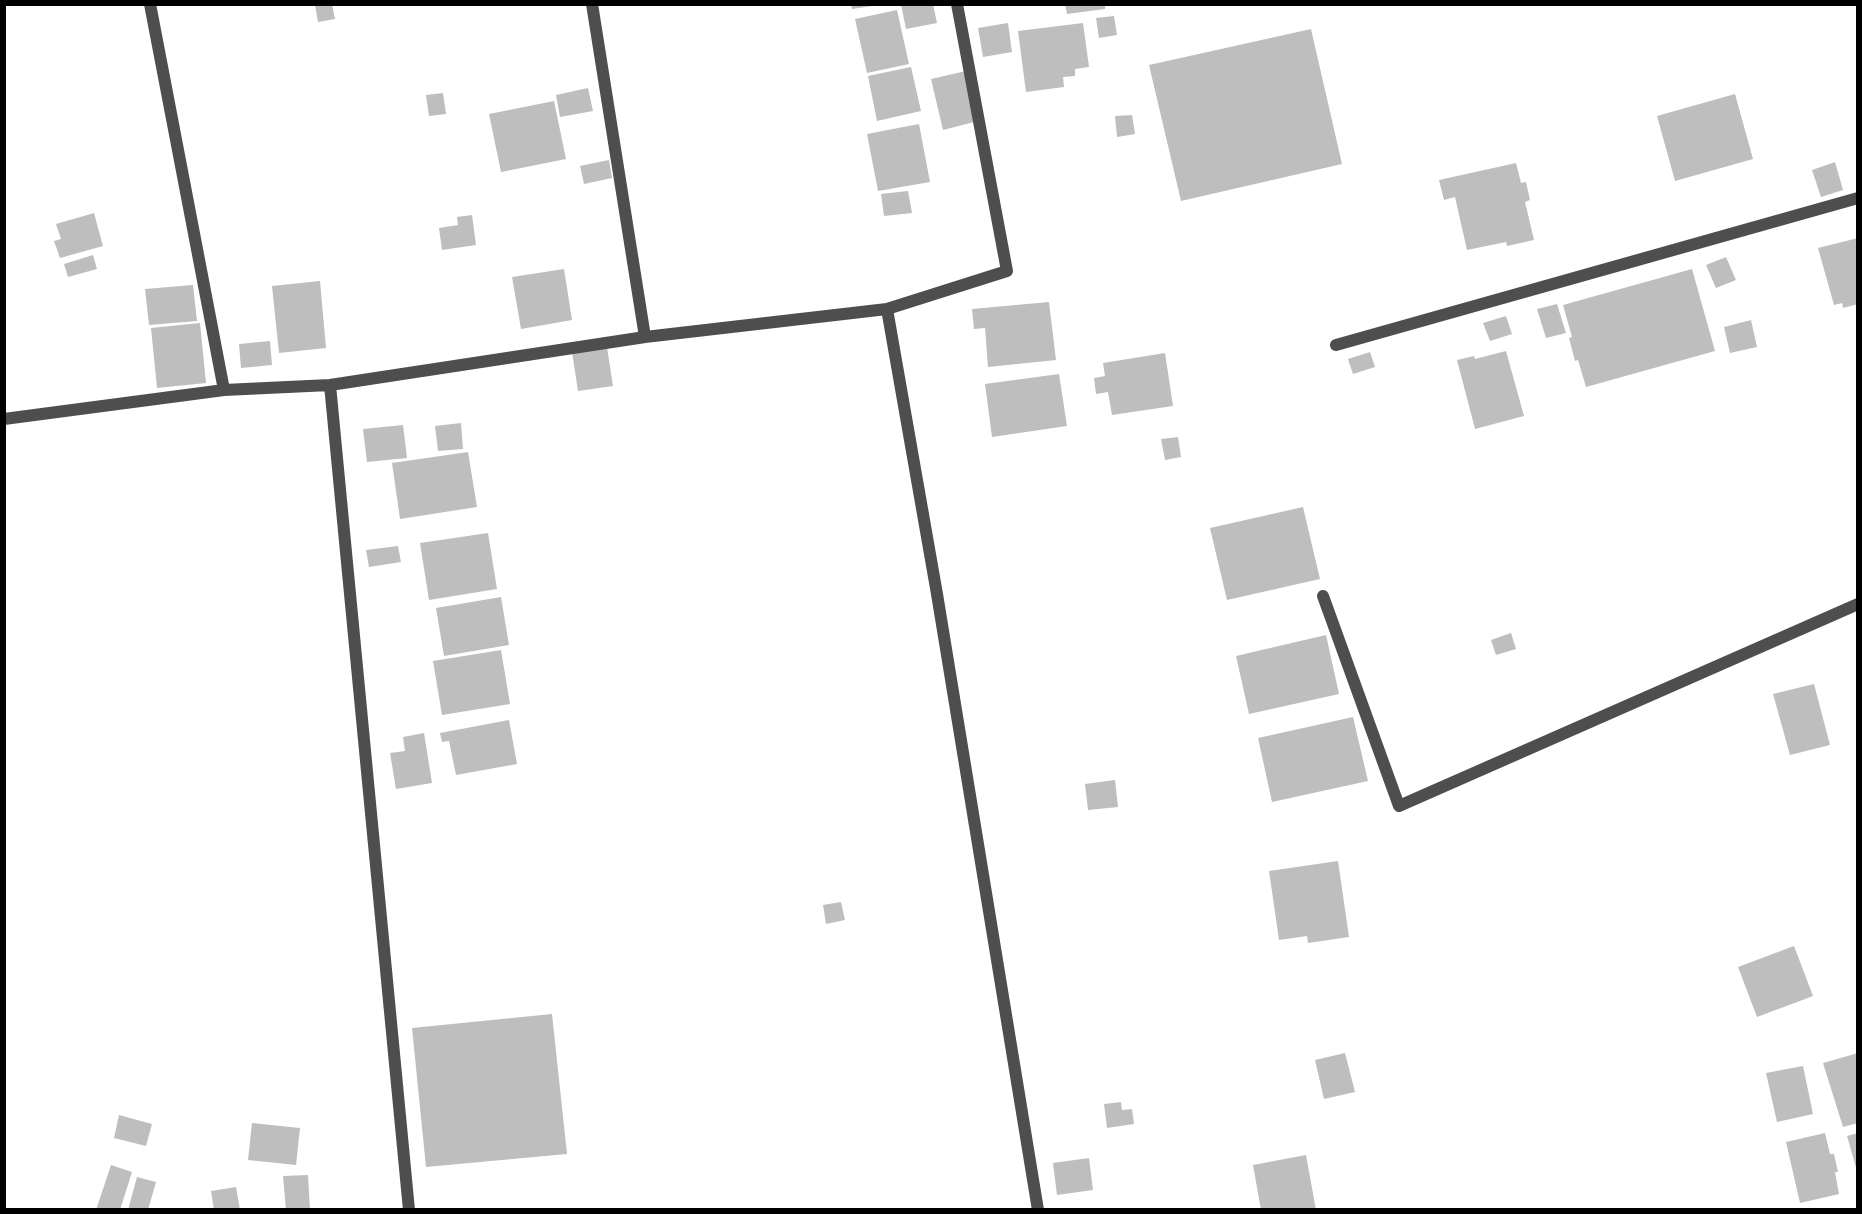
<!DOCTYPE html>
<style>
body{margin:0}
#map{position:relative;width:1862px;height:1214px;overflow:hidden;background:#fff;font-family:"Asap Condensed",sans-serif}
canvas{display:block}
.frame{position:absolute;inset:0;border:6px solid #000;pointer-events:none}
</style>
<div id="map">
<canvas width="1862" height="1214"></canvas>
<div class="frame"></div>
</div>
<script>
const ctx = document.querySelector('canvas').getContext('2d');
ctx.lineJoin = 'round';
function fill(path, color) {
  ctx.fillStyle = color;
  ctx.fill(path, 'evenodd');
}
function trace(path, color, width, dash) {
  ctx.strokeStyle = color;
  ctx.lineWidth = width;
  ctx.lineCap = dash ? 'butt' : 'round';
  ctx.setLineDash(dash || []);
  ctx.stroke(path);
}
fill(new Path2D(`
 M 332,4 L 335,19 L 318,22 L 315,5 Z
 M 851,4 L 872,4 L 872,6 L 852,9 Z
 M 901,4 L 933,4 L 937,23 L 906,29 Z
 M 1065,4 L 1105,4 L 1105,9 L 1067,14 Z
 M 897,10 L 909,64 L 867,73 L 855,19 Z
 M 1114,16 L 1117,35 L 1099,38 L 1096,18 Z
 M 1008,23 L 1012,52 L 983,57 L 978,28 Z
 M 1083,23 L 1089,67 L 1075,69 L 1075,76 L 1063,77 L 1064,87 L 1026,92 L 1018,31 Z
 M 1311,29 L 1342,164 L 1181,201 L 1149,65 Z
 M 911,67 L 921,111 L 877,121 L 868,76 Z
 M 966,71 L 978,121 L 943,130 L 931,79 Z
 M 588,88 L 593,111 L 560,117 L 556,95 Z
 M 443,93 L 446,114 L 429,116 L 426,95 Z
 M 1735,94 L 1753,159 L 1675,181 L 1657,116 Z
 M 554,101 L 566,159 L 501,172 L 489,114 Z
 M 1132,115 L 1135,134 L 1117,137 L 1115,116 Z
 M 919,124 L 930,182 L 878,191 L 867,134 Z
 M 609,160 L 612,178 L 584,184 L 580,166 Z
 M 1835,162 L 1843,190 L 1821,197 L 1812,170 Z
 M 1516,163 L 1521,183 L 1526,182 L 1530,200 L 1525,202 L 1534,240 L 1507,246 L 1506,242 L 1467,250 L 1455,197 L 1444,200 L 1439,180 Z
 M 908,191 L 912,213 L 884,216 L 881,194 Z
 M 94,213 L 103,246 L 60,258 L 54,241 L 61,239 L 56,224 Z
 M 472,215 L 476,245 L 442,250 L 439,228 L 458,225 L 457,217 Z
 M 1858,238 L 1858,304 L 1843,308 L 1842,303 L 1834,305 L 1818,248 Z
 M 93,255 L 97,269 L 68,277 L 64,264 Z
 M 1726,257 L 1736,280 L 1716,288 L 1706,265 Z
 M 564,269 L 572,320 L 521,329 L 512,277 Z
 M 1692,269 L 1715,351 L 1586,387 L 1578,360 L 1575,361 L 1569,338 L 1572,337 L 1563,305 Z
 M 320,281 L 326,348 L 279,353 L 272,286 Z
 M 193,285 L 197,321 L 149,325 L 145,289 Z
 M 1049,302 L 1056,360 L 988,367 L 985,328 L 974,329 L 972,309 Z
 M 1557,304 L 1566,333 L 1546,338 L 1537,309 Z
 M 1506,316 L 1512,334 L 1490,341 L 1483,323 Z
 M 1751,320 L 1757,347 L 1730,353 L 1724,327 Z
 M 200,323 L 206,383 L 157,388 L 151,328 Z
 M 270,341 L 272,365 L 241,368 L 239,344 Z
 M 607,347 L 613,386 L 578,391 L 572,352 Z
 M 1506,351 L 1524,416 L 1475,429 L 1457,360 L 1474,356 L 1475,359 Z
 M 1370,352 L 1375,367 L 1353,374 L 1348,359 Z
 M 1165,353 L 1173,406 L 1112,415 L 1108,392 L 1096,394 L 1094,378 L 1105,376 L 1103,363 Z
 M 1059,374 L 1067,426 L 992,437 L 985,384 Z
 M 461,423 L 463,449 L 438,451 L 435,426 Z
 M 403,425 L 407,458 L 367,462 L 363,429 Z
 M 1178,437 L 1181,457 L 1165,460 L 1161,439 Z
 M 468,452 L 477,507 L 400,519 L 392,463 Z
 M 1303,507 L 1320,579 L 1227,600 L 1210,528 Z
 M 488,533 L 497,589 L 429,600 L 420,543 Z
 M 398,546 L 401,562 L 369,567 L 366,550 Z
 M 501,597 L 509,645 L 444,656 L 436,608 Z
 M 1511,633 L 1516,649 L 1496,655 L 1491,640 Z
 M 1326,635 L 1339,694 L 1249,714 L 1236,656 Z
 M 501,650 L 510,704 L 442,715 L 433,661 Z
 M 1814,684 L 1830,745 L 1790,755 L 1773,694 Z
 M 1353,717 L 1368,781 L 1272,802 L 1258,738 Z
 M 509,720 L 517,764 L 456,775 L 449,741 L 442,742 L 440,733 Z
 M 424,733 L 432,783 L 396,789 L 390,753 L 405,751 L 403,737 Z
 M 1115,780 L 1118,807 L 1088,810 L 1085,784 Z
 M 1338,861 L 1349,937 L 1308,943 L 1307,936 L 1279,940 L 1269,871 Z
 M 841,902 L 845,920 L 826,924 L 823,905 Z
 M 1794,946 L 1813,996 L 1757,1017 L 1738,967 Z
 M 552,1014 L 567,1154 L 426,1167 L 412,1028 Z
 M 1345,1053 L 1355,1092 L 1324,1099 L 1315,1060 Z
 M 1858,1053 L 1858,1123 L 1843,1127 L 1823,1063 Z
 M 1803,1066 L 1813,1114 L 1777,1122 L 1766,1073 Z
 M 1121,1102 L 1122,1110 L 1132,1109 L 1134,1124 L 1107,1128 L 1104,1104 Z
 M 119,1115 L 152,1124 L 146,1146 L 114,1138 Z
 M 252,1123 L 300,1128 L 296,1165 L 248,1160 Z
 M 1825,1133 L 1830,1154 L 1834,1154 L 1838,1172 L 1835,1172 L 1839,1194 L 1800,1203 L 1786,1142 Z
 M 1858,1133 L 1858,1171 L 1857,1171 L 1847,1136 Z
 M 1306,1155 L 1316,1210 L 1261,1210 L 1253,1165 Z
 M 1089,1158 L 1093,1190 L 1057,1195 L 1053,1163 Z
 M 111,1165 L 132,1172 L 120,1210 L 96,1210 Z
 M 308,1175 L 310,1210 L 286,1210 L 283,1176 Z
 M 137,1177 L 156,1182 L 148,1210 L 128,1210 Z
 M 236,1187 L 240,1210 L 214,1210 L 211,1191 Z`), '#bebebe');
trace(new Path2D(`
 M 150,4 L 224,390
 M 592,4 L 645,337
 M 887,309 L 937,594 L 1038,1210
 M 1336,345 L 1858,198
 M 330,385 L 409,1210
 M 4,419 L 224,390 L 330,385 L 645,337 L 887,309 L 1007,271 L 957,4
 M 1323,596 L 1399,806 L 1858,604`), '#4e4e4e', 12);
</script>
